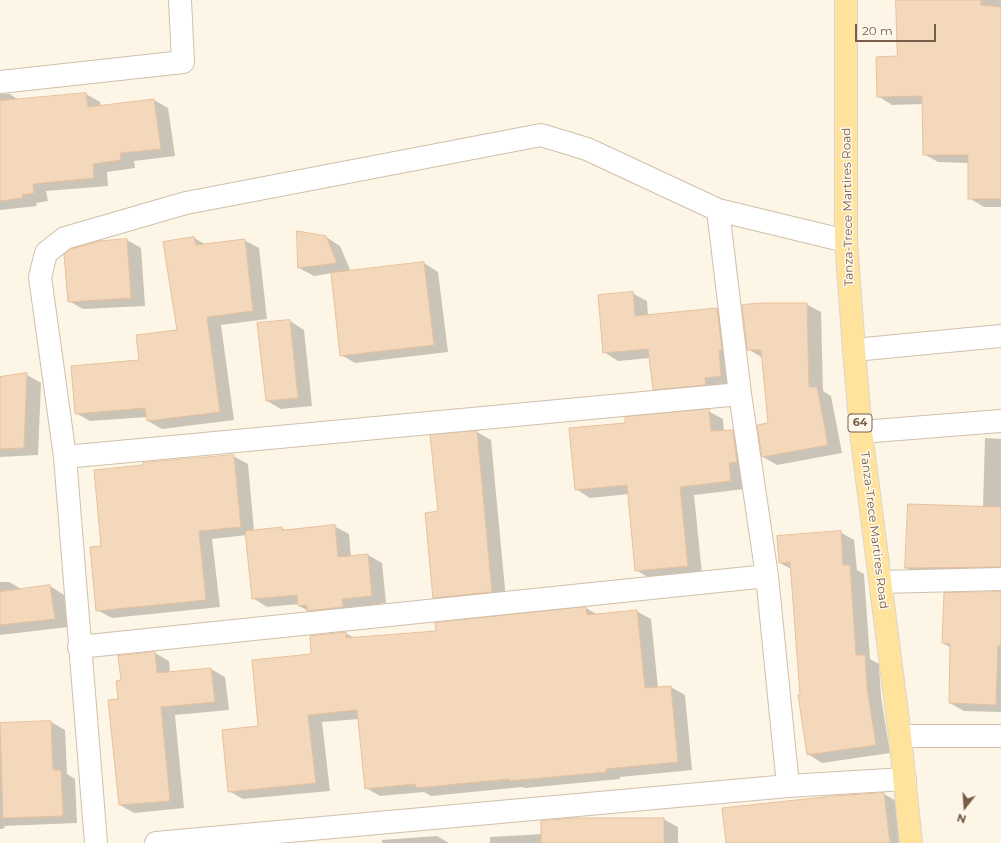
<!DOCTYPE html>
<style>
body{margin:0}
#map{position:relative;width:1001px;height:843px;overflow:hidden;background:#fdf6e6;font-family:Montserrat,sans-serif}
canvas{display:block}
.north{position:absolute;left:945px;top:787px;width:40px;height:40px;-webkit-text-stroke:3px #fffaed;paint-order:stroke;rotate:197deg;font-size:11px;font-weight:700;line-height:16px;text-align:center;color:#785e49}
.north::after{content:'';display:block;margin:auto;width:14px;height:18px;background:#785e49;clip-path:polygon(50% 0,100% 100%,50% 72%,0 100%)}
.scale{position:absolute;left:855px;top:24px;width:81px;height:18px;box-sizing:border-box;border:2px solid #785e49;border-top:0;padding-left:5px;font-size:12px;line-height:14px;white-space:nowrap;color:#785e49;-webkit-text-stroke:3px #fffaed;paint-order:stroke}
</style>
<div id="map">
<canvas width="1001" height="843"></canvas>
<div class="north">N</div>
<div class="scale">20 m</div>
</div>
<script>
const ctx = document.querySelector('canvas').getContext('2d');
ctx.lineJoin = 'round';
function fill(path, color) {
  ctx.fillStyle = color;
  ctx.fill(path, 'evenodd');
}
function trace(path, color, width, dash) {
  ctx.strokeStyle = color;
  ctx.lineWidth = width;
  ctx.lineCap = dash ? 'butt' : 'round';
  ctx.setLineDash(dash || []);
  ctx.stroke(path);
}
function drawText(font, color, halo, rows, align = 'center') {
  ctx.font = font + ' Montserrat,sans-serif';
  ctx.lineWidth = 3;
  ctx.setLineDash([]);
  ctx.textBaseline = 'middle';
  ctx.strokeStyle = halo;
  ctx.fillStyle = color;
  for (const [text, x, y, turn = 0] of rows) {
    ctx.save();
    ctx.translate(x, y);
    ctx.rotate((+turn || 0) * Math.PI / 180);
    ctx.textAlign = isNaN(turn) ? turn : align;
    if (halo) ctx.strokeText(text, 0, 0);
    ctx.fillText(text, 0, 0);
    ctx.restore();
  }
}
fill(new Path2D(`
 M 906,0 L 1001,0 L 1001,207 L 984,207 L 969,198 L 969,163 L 938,162 L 924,154 L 923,104 L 892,105 L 878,96 L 898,57 Z
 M 0,94 L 10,94 L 19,100 L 86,94 L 100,102 L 101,106 L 154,100 L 168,108 L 175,156 L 134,161 L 135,168 L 107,172 L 108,186 L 46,191 L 48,201 L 36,203 L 37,206 L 0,210 Z
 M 326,237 L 340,246 L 351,272 L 424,263 L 438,272 L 448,352 L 355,363 L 341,355 L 332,273 L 314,276 L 299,268 Z
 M 194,238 L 205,244 L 244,240 L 259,248 L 267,319 L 221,325 L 234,420 L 162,429 L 148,421 L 147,417 L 90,421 L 76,413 L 179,330 Z
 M 127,240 L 141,248 L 145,306 L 83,309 L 69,301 Z
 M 632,293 L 647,301 L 648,316 L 717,309 L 731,317 L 735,384 L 668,397 L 654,389 L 650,358 L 618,361 L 604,352 Z
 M 806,304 L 821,312 L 823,391 L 831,396 L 842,453 L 777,465 L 763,457 L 769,424 L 763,358 L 748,349 Z
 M 290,321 L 304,330 L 312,406 L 281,409 L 267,401 Z
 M 27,375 L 41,383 L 38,455 L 0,457 L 0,378 Z
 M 708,411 L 723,419 L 724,431 L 732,431 L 747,439 L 745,489 L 694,495 L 702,574 L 651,579 L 636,570 L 629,494 L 590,498 L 576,489 L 627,423 Z
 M 477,432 L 491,440 L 506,600 L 448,605 L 434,597 L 439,512 Z
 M 985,438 L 1001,439 L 1001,574 L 920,576 L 906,568 L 983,507 Z
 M 233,456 L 248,464 L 254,531 L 282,528 L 286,531 L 334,526 L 349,534 L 351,557 L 368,555 L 382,563 L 386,603 L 356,607 L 357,615 L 322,618 L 299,606 L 299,604 L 267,607 L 253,598 L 247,535 L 212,539 L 220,607 L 112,618 L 97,610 L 102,547 Z
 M 840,532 L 854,540 L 857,570 L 864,574 L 870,659 L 879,664 L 881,696 L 890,753 L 822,763 L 808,754 L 801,696 L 791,569 L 780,563 Z
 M 0,582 L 9,582 L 23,590 L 50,586 L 64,595 L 68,627 L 0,635 Z
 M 1001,592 L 1001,712 L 964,711 L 950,703 L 951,648 L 943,643 Z
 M 586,608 L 598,615 L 636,611 L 651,619 L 658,688 L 671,687 L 685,695 L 692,770 L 620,777 L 620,779 L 525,788 L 522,787 L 431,796 L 424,792 L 380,796 L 366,788 L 359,719 L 322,722 L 330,791 L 243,799 L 229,791 L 259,727 L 313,655 L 345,633 L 355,638 L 437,632 Z
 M 155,653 L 169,661 L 170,673 L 211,669 L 225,677 L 229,710 L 175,715 L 184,808 L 134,813 L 120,805 L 120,700 L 122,681 Z
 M 51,722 L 65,730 L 67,774 L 75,779 L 77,823 L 4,826 L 5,828 L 0,829 L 0,724 Z
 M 884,794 L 898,802 L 903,843 L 727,843 L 833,797 Z
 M 663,819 L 678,827 L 678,843 L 490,843 L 490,837 L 542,834 Z
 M 437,836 L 449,843 L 382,843 L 382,840 Z`), '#0003');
const building = new Path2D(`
 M 896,0 L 981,0 L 981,5 L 1001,7 L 1001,199 L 968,199 L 968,155 L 923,155 L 922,96 L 877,97 L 876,57 L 897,56 Z
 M 86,93 L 88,107 L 154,99 L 161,149 L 120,153 L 121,160 L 93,164 L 94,178 L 33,184 L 34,193 L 22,195 L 23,198 L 0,201 L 0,101 Z
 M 297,231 L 326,236 L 337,263 L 298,268 Z
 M 194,237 L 196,245 L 245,239 L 253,311 L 207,317 L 220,412 L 147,421 L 145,408 L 75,414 L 71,366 L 139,360 L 136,335 L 177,330 L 163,242 Z
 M 127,239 L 131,298 L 68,302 L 64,254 L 71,249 L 100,241 Z
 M 424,262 L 434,345 L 340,356 L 331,273 Z
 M 633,292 L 635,316 L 717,308 L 722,350 L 719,350 L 721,376 L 705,378 L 706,385 L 653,390 L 648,349 L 603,353 L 598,295 Z
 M 762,303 L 807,303 L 809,387 L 817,387 L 828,445 L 762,457 L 757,425 L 768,423 L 761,350 L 747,350 L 742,305 Z
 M 290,320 L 298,398 L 266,401 L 257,323 Z
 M 27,373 L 24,448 L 0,449 L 0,377 Z
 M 709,409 L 711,431 L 733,430 L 737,462 L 729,463 L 731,481 L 680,487 L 688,566 L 635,571 L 627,485 L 575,490 L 569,428 L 625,423 L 625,417 Z
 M 477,431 L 492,592 L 433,598 L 425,513 L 438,511 L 430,435 Z
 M 234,455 L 241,527 L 199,531 L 206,600 L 96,611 L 90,547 L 101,546 L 94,470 L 143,465 L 143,463 Z
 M 908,504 L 1001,507 L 1001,567 L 905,568 Z
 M 335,525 L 338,557 L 368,554 L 372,596 L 342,599 L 343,607 L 307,611 L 307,605 L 298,606 L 297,595 L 252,599 L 245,531 L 282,527 L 282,530 Z
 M 841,531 L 843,565 L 850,565 L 856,655 L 865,655 L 867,687 L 876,745 L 807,755 L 798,695 L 800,695 L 790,562 L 779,563 L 777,536 Z
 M 50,585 L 55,619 L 0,625 L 0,592 Z
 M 1001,592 L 1001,646 L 998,646 L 996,705 L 949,703 L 950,644 L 942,643 L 944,593 Z
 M 586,607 L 587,615 L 637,610 L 645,688 L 671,686 L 678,762 L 606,769 L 606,772 L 509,781 L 509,779 L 416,788 L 415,784 L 365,789 L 357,710 L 308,715 L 316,783 L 228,792 L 222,730 L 258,726 L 252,660 L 311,654 L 310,636 L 346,632 L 346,638 L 436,631 L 435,623 Z
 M 155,652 L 157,673 L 211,668 L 215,702 L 161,707 L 170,801 L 119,805 L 108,700 L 118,699 L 116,681 L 121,680 L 118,656 Z
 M 51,721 L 53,770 L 61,770 L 63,816 L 3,818 L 0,723 Z
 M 884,793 L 890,843 L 726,843 L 722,808 L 833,796 Z
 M 577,818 L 664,818 L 664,843 L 541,843 L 541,821 Z`);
fill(building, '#f4d8bc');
trace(building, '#e8c09b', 1);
const minor = new Path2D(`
 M 0,82 L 183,62 L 180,0
 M 718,210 L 740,394 L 767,576 L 788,786
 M 854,350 L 1001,336
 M 861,432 L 1001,421
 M 65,457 L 740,394
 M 881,582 L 1001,579
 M 79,647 L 767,576
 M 900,736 L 1001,736
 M 96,843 L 65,457 L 40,277 L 46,253 L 65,238 L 186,203 L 541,135 L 587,149 L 718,210 L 846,241
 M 156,843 L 788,786 L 905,779`);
const primary = new Path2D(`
 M 846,0 L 846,241 L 854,350 L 861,432 L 900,736 L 911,843`);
trace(minor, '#d0bfab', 24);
trace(primary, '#dcd5d0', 24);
trace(minor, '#fff', 22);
trace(primary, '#ffe39c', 22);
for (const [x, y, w] of [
 [860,423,24]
]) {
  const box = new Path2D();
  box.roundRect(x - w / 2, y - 9, w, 18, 3);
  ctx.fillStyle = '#fffaed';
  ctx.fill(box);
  trace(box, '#785e49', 1);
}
drawText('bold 11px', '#785e49', null, [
 ["64",860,423]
]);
drawText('12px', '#785e49', '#fffaed', [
 ["Tanza-Trece Martires Road",848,207,-91],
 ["Tanza-Trece Martires Road",874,530,83]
]);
</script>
